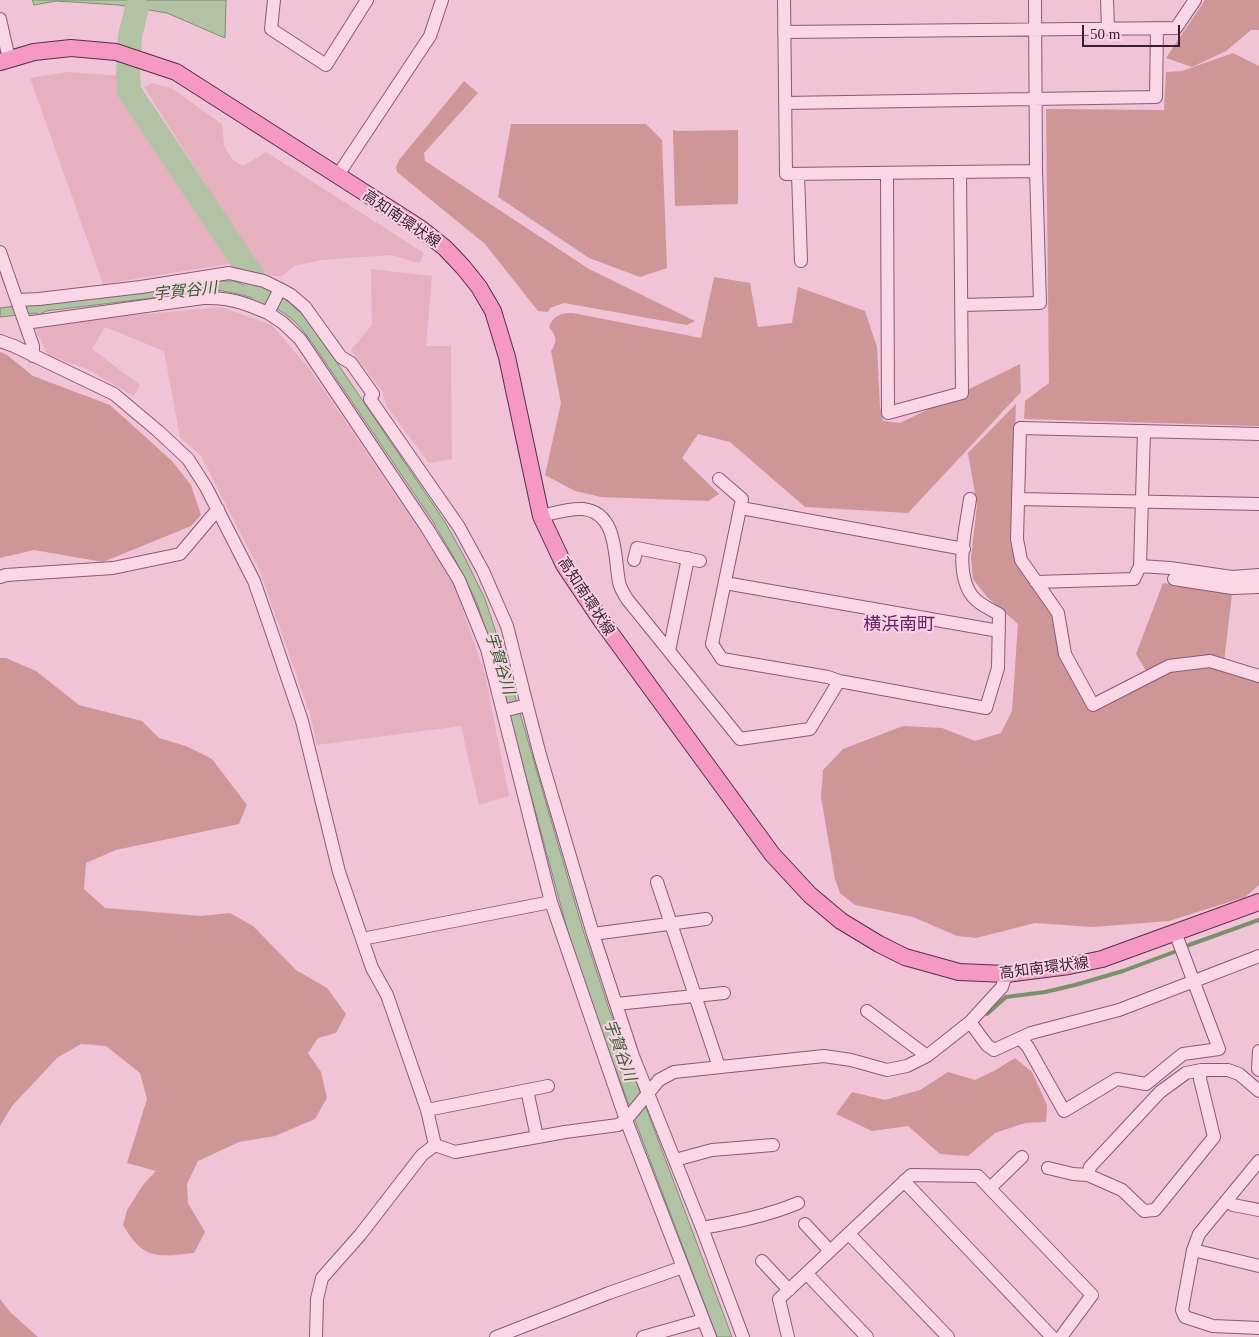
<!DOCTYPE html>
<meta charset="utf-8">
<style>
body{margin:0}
#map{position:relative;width:1259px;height:1337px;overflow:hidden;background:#f0c3d7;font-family:Georgia,serif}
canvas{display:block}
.scale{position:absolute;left:1082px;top:25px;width:98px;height:22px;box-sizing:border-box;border:2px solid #3a1d31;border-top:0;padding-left:6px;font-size:15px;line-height:18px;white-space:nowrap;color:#3a1d31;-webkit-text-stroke:4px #f7d3e3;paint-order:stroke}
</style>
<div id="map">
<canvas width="1259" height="1337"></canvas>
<div class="scale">50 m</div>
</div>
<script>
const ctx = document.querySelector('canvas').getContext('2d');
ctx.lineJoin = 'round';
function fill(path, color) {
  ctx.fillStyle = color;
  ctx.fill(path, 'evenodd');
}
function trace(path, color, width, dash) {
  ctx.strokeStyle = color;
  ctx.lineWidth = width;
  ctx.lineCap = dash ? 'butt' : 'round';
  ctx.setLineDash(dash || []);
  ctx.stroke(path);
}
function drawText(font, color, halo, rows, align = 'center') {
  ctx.font = font + ' Georgia,"Noto Sans JP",serif';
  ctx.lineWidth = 4;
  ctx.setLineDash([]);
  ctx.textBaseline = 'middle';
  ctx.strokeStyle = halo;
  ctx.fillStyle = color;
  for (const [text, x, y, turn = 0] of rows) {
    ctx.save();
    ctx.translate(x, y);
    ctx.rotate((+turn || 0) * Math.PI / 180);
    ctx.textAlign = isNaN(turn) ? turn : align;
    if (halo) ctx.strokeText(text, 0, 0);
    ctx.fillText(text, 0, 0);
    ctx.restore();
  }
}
fill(new Path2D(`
 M 67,72 L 123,76 L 126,91 L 240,262 L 103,284 L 30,78 Z
 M 152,83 L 173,89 L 222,124 L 224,146 L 233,160 L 243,166 L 266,152 L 424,253 L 419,263 L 391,255 L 321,260 L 294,266 L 282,276 L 271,276 L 259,269 L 144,87 Z
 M 371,269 L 432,276 L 426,346 L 451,346 L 452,459 L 429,463 L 387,407 L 382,391 L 351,350 L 372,325 Z
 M 221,307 L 272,325 L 309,368 L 452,579 L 485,674 L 509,796 L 479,805 L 461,726 L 317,745 L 310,714 L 260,571 L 201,456 L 180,437 L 164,351 L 105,327 L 92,349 L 140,385 L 134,396 L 87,369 L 48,355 L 35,329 L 115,317 Z`), '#e6b0c0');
fill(new Path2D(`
 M 1205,0 L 1259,0 L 1259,30 L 1251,30 L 1226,51 L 1192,67 L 1166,58 Z
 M 1233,53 L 1259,66 L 1259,426 L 1024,419 L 1025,401 L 1049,383 L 1046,109 L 1164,110 L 1166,72 L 1182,71 Z
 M 464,81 L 478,93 L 424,153 L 425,161 L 589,269 L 695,321 L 687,325 L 564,303 L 550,308 L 548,312 L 538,311 L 485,244 L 397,172 L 396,167 L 399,160 Z
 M 511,124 L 646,124 L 662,140 L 667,268 L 640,277 L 589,258 L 498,197 Z
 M 673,130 L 678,131 L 738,130 L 738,204 L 675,206 Z
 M 714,277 L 750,283 L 758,327 L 792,323 L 798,287 L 865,311 L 877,347 L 880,407 L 883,421 L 900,423 L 1020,364 L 1021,392 L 908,513 L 805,507 L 730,442 L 698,434 L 682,458 L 719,494 L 708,501 L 601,497 L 575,491 L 545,475 L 561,403 L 551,351 C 558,342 556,335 549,327 C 553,315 562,313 573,313 L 701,338 Z
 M 0,352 L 7,355 L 33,376 L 110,405 L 172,461 L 191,485 L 201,515 L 191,526 L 103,562 L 34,550 L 0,558 Z
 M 1016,404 L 1012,538 L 1055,614 L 1092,710 L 1170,668 L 1209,663 L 1259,683 L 1259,885 L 1245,897 L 1169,921 L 1093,927 L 1035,923 L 976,938 L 957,936 L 913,917 L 855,905 L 840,893 L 835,879 L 821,797 L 823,770 L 843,749 L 903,726 L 942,728 L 975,741 L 1001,733 L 1012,711 L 1018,624 L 987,597 L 973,579 L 971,558 L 977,505 L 968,453 Z
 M 1163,583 L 1232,594 L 1224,662 L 1148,674 L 1136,654 Z
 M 0,658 L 6,658 L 36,671 L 79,705 L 142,721 L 159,738 L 186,746 L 212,759 L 247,805 L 239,824 L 116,850 L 86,863 L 84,889 L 105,908 L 201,916 L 230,913 L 253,926 L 296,970 L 327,988 L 346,1014 L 336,1033 L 318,1038 L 308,1053 L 321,1072 L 327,1098 L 315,1119 L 275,1136 L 239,1142 L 198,1161 L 187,1184 L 188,1203 L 205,1232 L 194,1253 C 157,1257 143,1260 123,1225 L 127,1210 L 143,1185 L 156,1171 L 127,1163 L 147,1099 L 140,1073 L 106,1046 L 81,1044 L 57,1058 L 12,1106 L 0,1126 Z
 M 1015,1058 L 1032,1072 L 1047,1105 L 1046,1122 L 1025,1123 L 995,1133 L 968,1156 L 940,1154 L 908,1126 L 872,1131 L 836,1114 L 852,1092 L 885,1100 L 920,1090 L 948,1072 L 975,1080 L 994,1071 Z
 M 0,1299 L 10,1312 L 38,1337 L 0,1337 Z`), '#cf9698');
const water = new Path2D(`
 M 33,0 L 226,0 L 225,38 L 167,13 L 119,5 L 56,1 L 34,5 Z
 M 250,280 L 285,299 L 303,315 L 331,354 L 445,522 L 464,556 L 485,599 L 501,648 L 583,930 L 609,1009 L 732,1337 L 717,1337 L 595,1015 L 569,936 L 491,647 L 477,603 L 457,563 L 432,520 L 313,344 C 308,337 302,329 296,323 C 275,303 245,294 217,290 L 46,311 L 39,315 L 37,313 L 0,317 L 0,308 L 210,281 L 234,281 L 249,287 Z`);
fill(water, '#b2c3a5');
trace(water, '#7a916b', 1);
trace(new Path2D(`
 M 1189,945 L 1259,920
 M 987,1014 L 1006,997 L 1045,992 L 1075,985 L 1123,971 L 1174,952`), '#7a916b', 4);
trace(new Path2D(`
 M 137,8 L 130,36 L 128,72 L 129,91 L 267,298`), '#b2c3a5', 24);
const minor = new Path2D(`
 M 274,0 L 271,29 L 326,65 L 367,0
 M 784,0 L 786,174 L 1036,171
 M 1107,0 L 1108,28
 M 0,19 L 9,59
 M 784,32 L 1176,28 L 1195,0
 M 785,103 L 1156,97 L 1157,28
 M 798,174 L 801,261
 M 887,174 L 888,413 L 962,393 L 960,172
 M 338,175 L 430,36 L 442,0
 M 0,252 L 33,346 L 33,356
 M 17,300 L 39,299 L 141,287 L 229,273 L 264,281 L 280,289
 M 962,305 L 1040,303 L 1036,171 L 1035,0
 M 268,313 L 283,323 L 300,339 L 427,528 L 459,580 L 487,649 L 551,902 L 626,1120 L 710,1337
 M 25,323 L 203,298 C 228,297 245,303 268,313 L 280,289 L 291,295 L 305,307 L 341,357 L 351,363 L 373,394 L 370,399 L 459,527 L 483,571 L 507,626 L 527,705
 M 0,341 L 14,346 L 114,394 L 158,431 L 188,459 L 206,487 L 254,581 L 270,627 L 302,721 L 339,872 L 372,968 L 387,995 L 427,1110 L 435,1145
 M 1144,431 L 1140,566 L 1170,568 L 1232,577 L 1259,575
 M 1259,434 L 1020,428 L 1017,539 L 1021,560 L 1058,613 L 1065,654 L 1093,705 L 1169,666 L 1210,661 L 1259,676
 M 719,479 L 742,499 L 712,644 L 722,659 L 828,677 L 839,681 L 986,708 L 998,668 L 999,614 C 991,610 983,606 976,600 C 952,577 966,529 970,499
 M 1018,499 L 1259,504
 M 741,508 L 964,549
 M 541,516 C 554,513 569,508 583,509 C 618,513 614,556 619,582 C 620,588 624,594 627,599 L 740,739 L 810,729 L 839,681
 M 634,560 L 637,548 L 700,561
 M 0,577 L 6,575 L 113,568 L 180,554 L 218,509
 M 1174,579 L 1232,588 L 1259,587
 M 1036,582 L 1134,579 L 1140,566
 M 725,583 L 999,631
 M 669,651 L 688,558
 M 503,711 L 527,705 L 540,755 L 593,934 L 633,1056 L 702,1228 L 743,1337
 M 657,882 L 719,1067
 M 593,934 L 706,919
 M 362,939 L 551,902
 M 616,1004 L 724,993
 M 867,1011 L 927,1056
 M 970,1022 L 987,1045 L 994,1050 L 1031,1033 L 1119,1010 L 1259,956
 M 1020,1038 L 1028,1047 L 1064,1111 L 1117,1079 L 1146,1084 L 1183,1054 L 1219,1049 L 1175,932
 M 1259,1051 L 1258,1069 L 1259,1070
 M 527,1090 L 537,1137
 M 427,1110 L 548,1086
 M 435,1145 L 455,1152 L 565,1132 L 618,1125 L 626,1120 L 659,1080 L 674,1072 L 824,1056 L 851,1060 L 887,1070 L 907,1066 L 927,1056 L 970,1022 L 1002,987 L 1006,974
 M 675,1160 L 712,1150 L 773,1145
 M 1259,1161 L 1199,1234 L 1193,1250 L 1182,1310 L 1185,1317 L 1213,1326 L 1259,1328
 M 1048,1168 L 1073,1174 L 1088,1175 L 1122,1190 L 1144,1211 L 1155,1210 L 1214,1137 L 1200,1079 L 1201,1070
 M 1088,1175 L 1090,1167 L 1160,1092 L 1186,1073 L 1201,1070 L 1228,1070 L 1239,1074 L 1259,1091
 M 904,1181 L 1052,1337
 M 990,1188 L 1022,1157
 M 1227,1201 L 1233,1205 L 1259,1210
 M 805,1224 L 830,1251
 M 702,1228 C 735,1222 767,1216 798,1203
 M 849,1234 L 948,1337
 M 1193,1250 L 1259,1266
 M 762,1261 L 789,1290
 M 807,1274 L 867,1337
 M 316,1337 L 317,1299 L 322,1278 L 360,1235 L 422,1155 L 435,1145
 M 496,1337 L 609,1293 L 683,1267
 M 643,1337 L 703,1320
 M 788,1337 L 779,1299 L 911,1175 L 978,1176 L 1092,1295 L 1061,1337`);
const major = new Path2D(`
 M 0,62 L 34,52 L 71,48 L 116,52 L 176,72 L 420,228 L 445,248 L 463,267 L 479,287 L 493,311 L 507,357 L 541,516 L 564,565 L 601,620 L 772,854 L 810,895 L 841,921 L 879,944 L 905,957 L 959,972 L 1006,974 L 1069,966 L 1102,959 L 1259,902`);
trace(minor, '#8b5978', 14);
trace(major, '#592d4b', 18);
trace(minor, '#fad7e6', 12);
trace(major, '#f599c3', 16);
drawText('15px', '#3a1d31', '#f7d3e3', [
 ["高知南環状線",402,218,34],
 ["高知南環状線",587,596,57],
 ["高知南環状線",1044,967,-7]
]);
drawText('italic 16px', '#365b2c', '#f7d3e3', [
 ["宇賀谷川",185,290,-6],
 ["宇賀谷川",501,663,73],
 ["宇賀谷川",621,1050,70]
]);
drawText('18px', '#691b64', '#f7d3e3', [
 ["横浜南町",899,623]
]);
</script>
